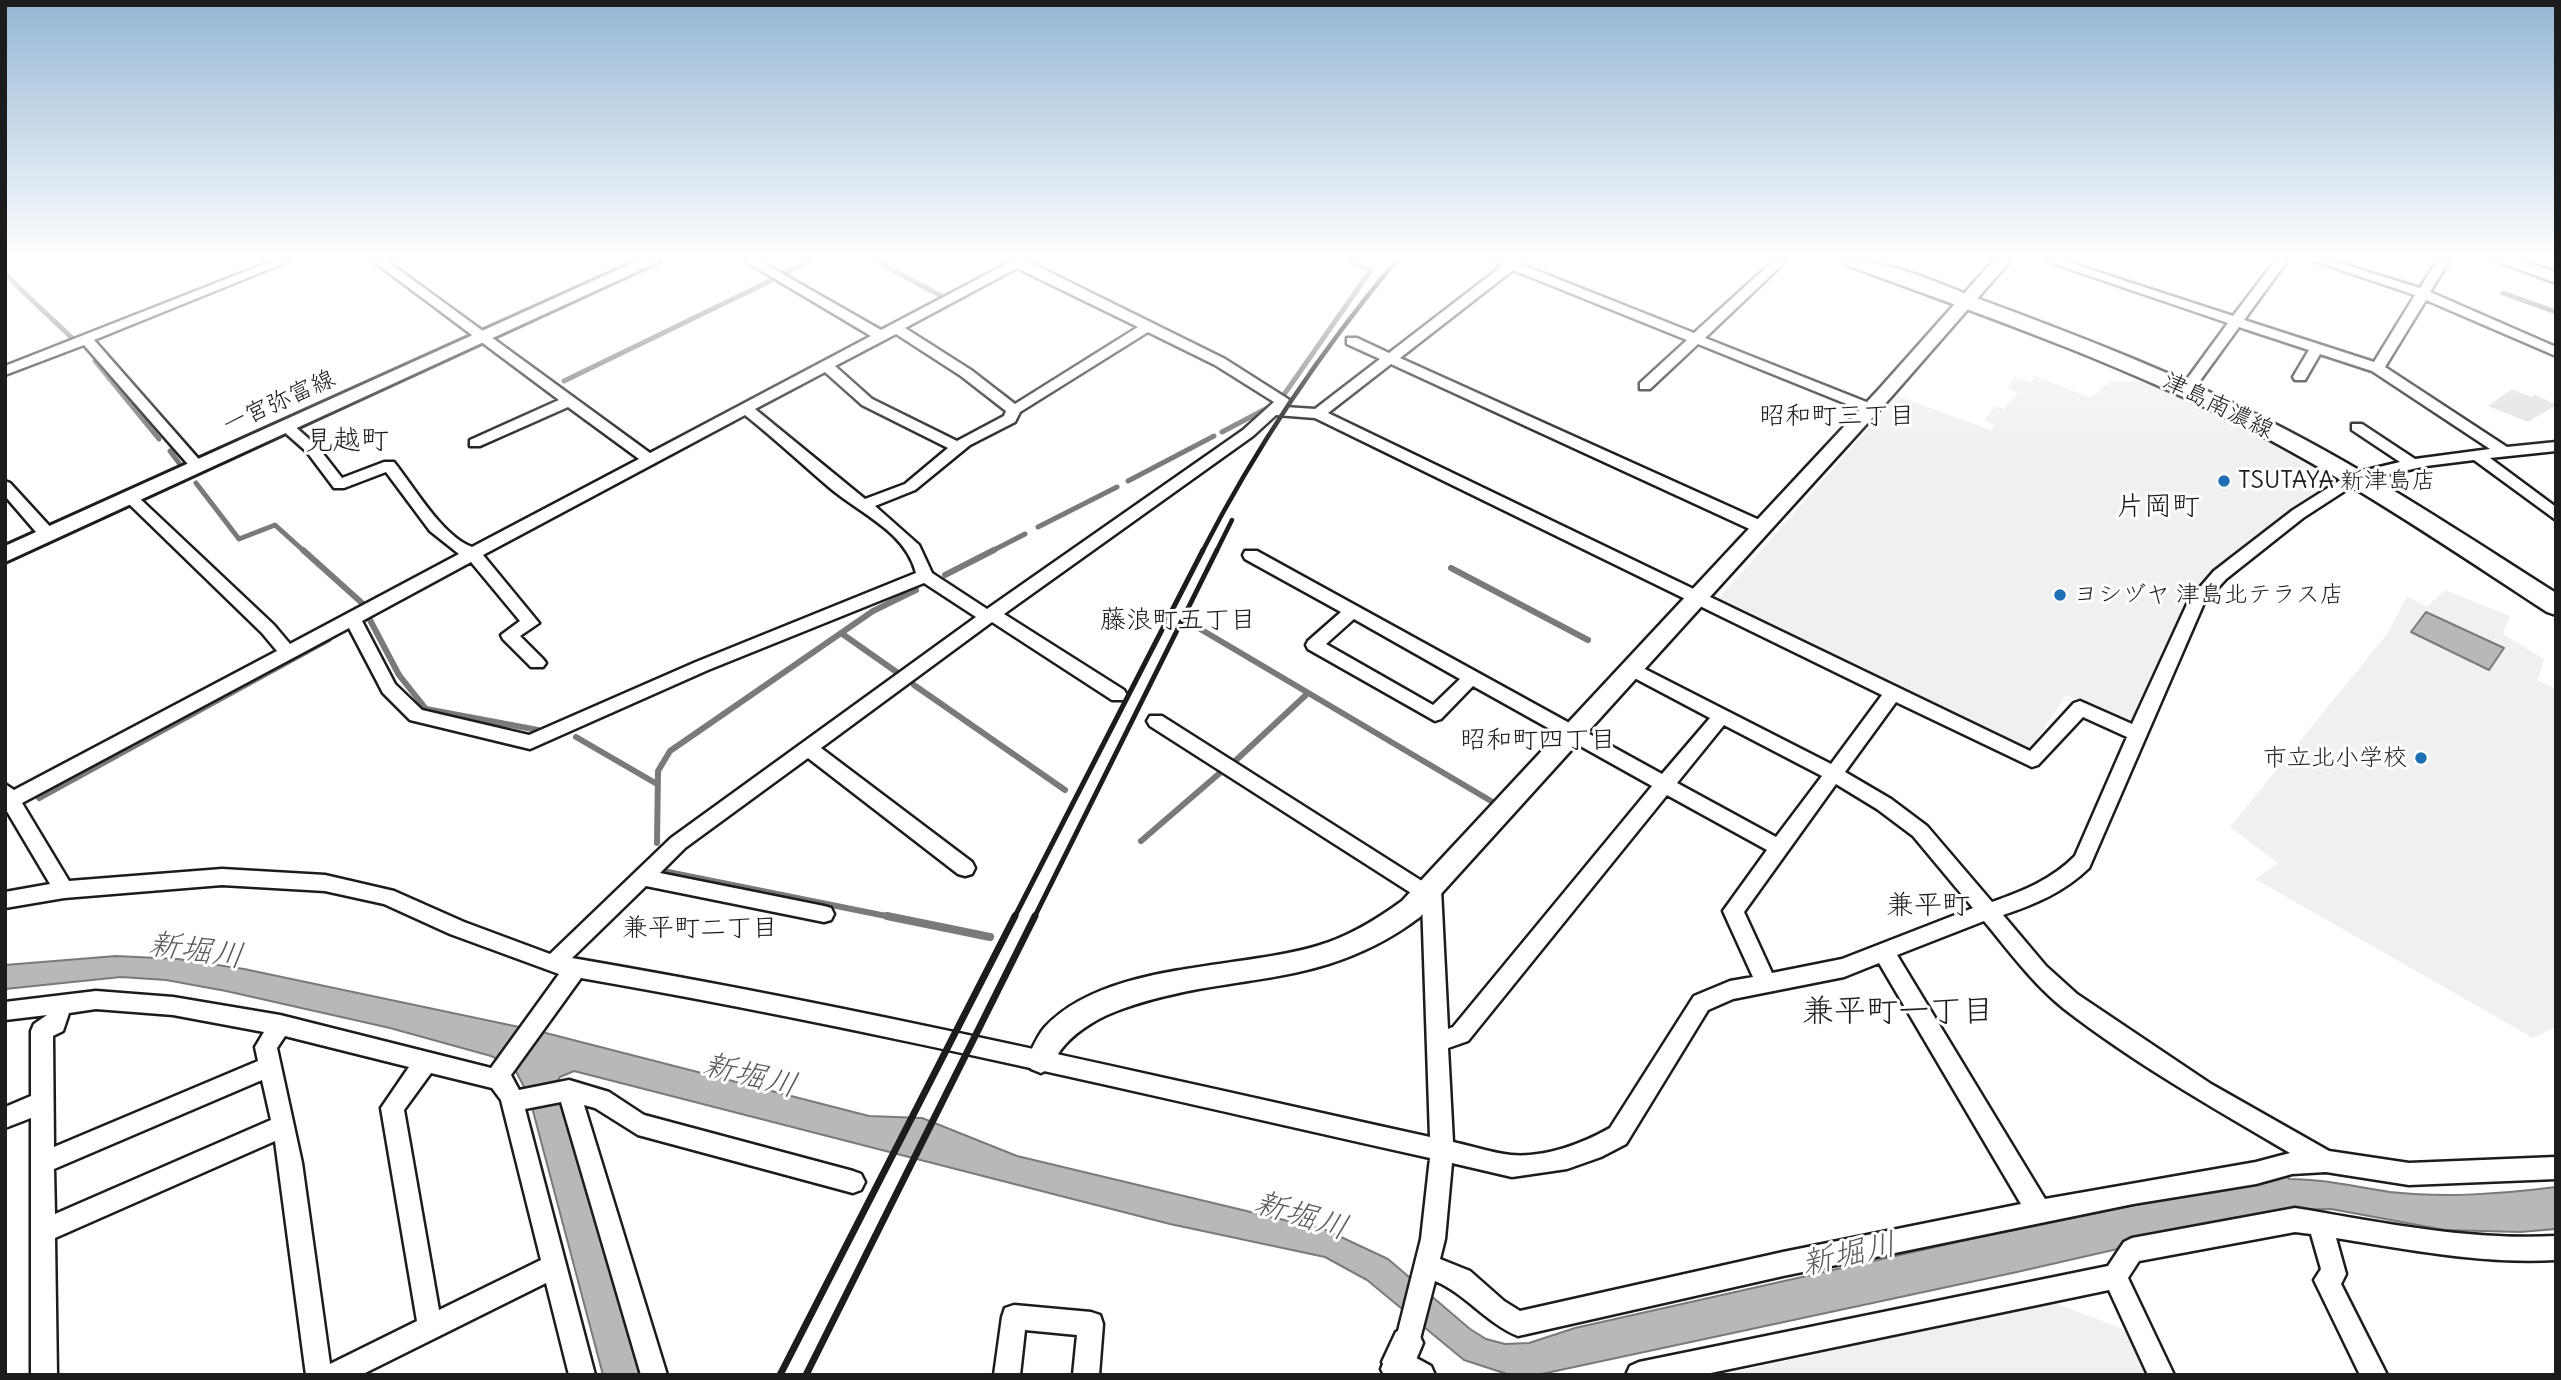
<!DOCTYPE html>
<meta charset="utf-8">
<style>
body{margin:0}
#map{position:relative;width:2561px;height:1380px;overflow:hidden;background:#fff;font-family:Delius,sans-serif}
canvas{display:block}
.frame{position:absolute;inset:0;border:7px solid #1c1c1c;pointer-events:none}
</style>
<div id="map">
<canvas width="2561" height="1380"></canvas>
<div class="frame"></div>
</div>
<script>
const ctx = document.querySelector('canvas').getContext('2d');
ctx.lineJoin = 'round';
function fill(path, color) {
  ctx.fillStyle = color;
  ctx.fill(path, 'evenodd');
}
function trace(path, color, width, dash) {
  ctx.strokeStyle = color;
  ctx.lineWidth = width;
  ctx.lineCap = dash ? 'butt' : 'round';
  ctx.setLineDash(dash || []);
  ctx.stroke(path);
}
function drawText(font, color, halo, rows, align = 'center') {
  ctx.font = font + ' Delius,"Klee One",sans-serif';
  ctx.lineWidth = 6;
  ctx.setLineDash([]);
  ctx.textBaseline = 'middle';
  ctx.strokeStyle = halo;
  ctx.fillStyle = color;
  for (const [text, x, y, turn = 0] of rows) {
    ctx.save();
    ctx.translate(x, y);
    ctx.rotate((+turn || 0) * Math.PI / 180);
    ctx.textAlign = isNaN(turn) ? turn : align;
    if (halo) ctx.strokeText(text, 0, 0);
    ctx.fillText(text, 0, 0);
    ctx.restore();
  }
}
fill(new Path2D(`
 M 2036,376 L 2091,398 L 2109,382 L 2143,381 L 2230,422 L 2331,475 L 2334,480 L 2242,546 L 2196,593 L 2185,609 L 2131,724 L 2066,695 L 2027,754 L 1715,603 L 1897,396 L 1991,430 L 1995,425 L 1984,420 L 1996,406 L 2004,409 L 2017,393 L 2007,388 L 2015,377 L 2030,383 Z
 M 2445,590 L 2510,616 L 2503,634 L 2544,659 L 2538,680 L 2556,689 L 2556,1027 L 2533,1038 L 2255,879 L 2278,863 L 2230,827 L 2388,633 L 2407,596 L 2427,607 Z
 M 2053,1302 L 2130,1332 L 2148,1375 L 1721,1375 Z`), '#f0f0f0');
fill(new Path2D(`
 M 2512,389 L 2532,397 L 2534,394 L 2556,405 L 2528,422 L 2488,406 Z`), '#e2e2e2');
const water = new Path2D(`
 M 2426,612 L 2504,648 L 2489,670 L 2411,632 Z
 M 116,956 L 178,959 L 244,969 L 538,1031 L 869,1116 L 922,1118 L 1017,1156 L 1326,1230 L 1388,1259 L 1470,1329 L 1486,1339 L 1505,1344 L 1529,1343 L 1575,1328 L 1971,1239 L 2286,1174 L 2289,1179 C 2324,1179 2356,1187 2390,1192 C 2446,1198 2500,1194 2556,1187 L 2556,1229 L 2520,1232 L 2445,1230 L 2331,1209 L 2288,1210 L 2017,1272 L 1537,1375 L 1510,1375 L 1464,1360 L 1367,1280 L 1325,1257 L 1170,1224 L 574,1071 L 560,1077 L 555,1084 L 559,1088 L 647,1375 L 603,1375 L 529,1096 L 513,1066 L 491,1056 L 390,1028 L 226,991 L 166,980 L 121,977 L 5,989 L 5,965 Z`);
fill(water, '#b8b8b8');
trace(water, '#7a7a7a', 2);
trace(new Path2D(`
 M 876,261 L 943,297
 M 5,274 L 12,280
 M 783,274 L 811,261
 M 14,283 L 72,338
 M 2503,293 L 2556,312
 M 95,361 L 159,439
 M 564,381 L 770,281
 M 1283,396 L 1371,270 L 1349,261
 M 1222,432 L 1273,405
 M 170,451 L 179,463
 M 1128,481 L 1214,436
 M 196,483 L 239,539 L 275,525 L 305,552
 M 1038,527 L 1117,487
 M 990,552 L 1025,534`), '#7a7a7a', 5);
trace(new Path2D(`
 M 303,550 L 362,603
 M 1451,568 L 1588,640
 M 945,575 L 994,550
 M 370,620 L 399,675 L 426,709 L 538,730
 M 1185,620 L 1491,801
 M 841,633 L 898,673
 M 914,685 L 1065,790
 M 576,737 L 657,784
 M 1234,762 L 1307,694
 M 39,798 L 329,639
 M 1141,841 L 1221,772
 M 657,843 L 658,771 L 670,751 L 873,611 L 916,590
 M 668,872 L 896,918`), '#7a7a7a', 6);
trace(new Path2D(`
 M 887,916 L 990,937`), '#7a7a7a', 8);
const minor = new Path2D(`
 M 272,261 L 289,261 L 94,340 L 203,464 L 205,467 L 203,470 L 193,470 L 84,345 L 5,375 L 5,366 Z
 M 373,261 L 387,261 L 650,453 L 871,336 L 745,261 L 760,261 L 881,330 L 1012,261 L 1027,261 L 1225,359 L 1288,399 L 1290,402 L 1285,407 L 1315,409 L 1380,359 L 1347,344 L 1347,338 L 1357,338 L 1389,353 L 1502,266 L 1496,261 L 1522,261 L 1520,264 L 1694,333 L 1773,261 L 1786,261 L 1705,338 L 1874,405 L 1874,411 L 1864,411 L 1698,344 L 1650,389 L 1640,389 L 1640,383 L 1687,340 L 1513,270 L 1400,358 L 1766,523 L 1768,527 L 1766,531 L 1754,531 L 1391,364 L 1328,413 L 2030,751 L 2074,703 L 2080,701 L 2132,724 L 2189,600 L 2214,571 L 2293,510 L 2350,474 L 2400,462 L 2352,430 L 2352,424 L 2362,424 L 2415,459 L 2490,449 L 2372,371 L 2320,354 L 2305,380 L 2295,380 L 2293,377 L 2309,350 L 2239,327 L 2191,393 L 2181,393 L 2179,390 L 2228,323 L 2046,261 L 2064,261 L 2233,316 L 2275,261 L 2287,261 L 2244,320 L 2374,362 L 2415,295 L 2314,261 L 2332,261 L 2420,288 L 2437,261 L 2449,261 L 2430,292 L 2556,347 L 2556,356 L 2426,300 L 2385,367 L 2507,447 L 2556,442 L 2556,451 L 2490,458 L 2556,507 L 2556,520 L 2474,460 L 2426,466 L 2360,481 L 2303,518 L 2226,579 L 2204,603 L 2089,868 C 2064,892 2036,904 2003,915 L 2046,966 L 2077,994 L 2211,1084 L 2329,1151 L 2409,1163 L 2556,1157 L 2556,1179 L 2409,1185 L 2326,1172 L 2292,1174 L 2256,1184 L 2133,1204 L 1783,1276 L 1518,1336 C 1486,1323 1466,1294 1435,1281 L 1419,1343 L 1416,1352 L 1409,1354 L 1431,1366 L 1435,1375 L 1384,1375 L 1381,1369 C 1385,1359 1387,1354 1397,1350 L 1395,1343 L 1421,1239 L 1430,1158 C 1148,1095 866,1027 581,978 L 511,1075 L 519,1090 L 569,1080 L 609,1092 L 644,1115 L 853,1171 L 861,1174 L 865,1182 L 861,1190 L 853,1193 L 638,1135 L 595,1108 L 584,1105 L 667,1375 L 641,1375 L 561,1102 L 525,1109 L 595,1375 L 569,1375 L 546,1283 L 361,1375 L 306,1375 L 275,1141 L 55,1238 L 57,1375 L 31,1375 L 31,1118 L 5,1128 L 5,1107 L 31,1096 L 31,1031 L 34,1024 L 47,1015 L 5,1020 L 5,1002 L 96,991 L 173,997 L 280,1015 L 491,1068 L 559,974 L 450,934 L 384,904 L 325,891 L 222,885 L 64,898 L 5,908 L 5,892 L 50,884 L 5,808 L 5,784 L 14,790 L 277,651 L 262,633 L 126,501 L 123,498 L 126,495 L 136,495 L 274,625 L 290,644 L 459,554 L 430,531 L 386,472 L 344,488 L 334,488 L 307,452 L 282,430 L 282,424 L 292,424 L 317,446 L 342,478 L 384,462 L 394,462 C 414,487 442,536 472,547 L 639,459 L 568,407 L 480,446 L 470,446 L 470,440 L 559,400 ZM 1017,268 L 1138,327 L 1015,404 L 971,370 L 905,328 ZM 1148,332 L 1215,365 L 1274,402 L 1243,430 L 987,609 L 932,573 L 919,545 L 875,506 L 915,490 L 970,445 L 1015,422 L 1020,412 ZM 896,334 L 961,376 L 1006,411 L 1004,416 L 957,441 L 872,399 L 835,366 ZM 825,372 L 862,405 L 948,448 L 905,484 L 865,499 L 755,409 ZM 745,415 C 774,438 802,464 830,488 C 861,514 906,532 916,573 L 696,662 L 529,735 L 422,710 L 395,684 L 362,621 L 471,562 L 520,621 L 501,635 L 503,639 L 531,667 L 543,667 L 546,663 L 543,659 L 520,636 L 539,623 L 483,555 ZM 1276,415 L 1315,418 L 1882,695 L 1831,764 L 1637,665 L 1625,665 L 1622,669 L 1625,673 L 1710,718 L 1662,774 L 1257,551 L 1245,551 L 1243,555 L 1245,559 L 1341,612 L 1308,641 L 1306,645 L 1308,649 L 1435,721 L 1441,719 L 1473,686 L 1652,786 L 1453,1027 L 1448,1029 L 1441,889 L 1438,883 L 1425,883 L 1162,716 L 1150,716 L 1147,721 L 1150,726 L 1422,900 L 1430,1137 C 1145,1074 860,1007 572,958 L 646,886 L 824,922 L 831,920 L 834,914 L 831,908 L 824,906 L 660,873 L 685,848 L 808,758 L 958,874 L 965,876 L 972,874 L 975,868 L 972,862 L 821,748 L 992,622 L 1112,700 L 1124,700 L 1127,695 L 1124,690 L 1004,614 L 1253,436 ZM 924,583 L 976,617 L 671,838 L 550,954 L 464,922 L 394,891 L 325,875 L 222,869 L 69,881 L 22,803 L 349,628 L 383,693 L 410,720 L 530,749 L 708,670 ZM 1354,619 L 1460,679 L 1433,705 L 1326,644 ZM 1896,702 L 2032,767 L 2038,765 L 2083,717 L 2127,737 L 2075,856 C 2051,880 2023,891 1992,902 L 1927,826 L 1891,799 L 1845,772 ZM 1724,725 L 1822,776 L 1776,837 L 1677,783 ZM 1836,784 L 1877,809 L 1913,836 L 1973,908 L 1842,959 L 1772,973 L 1744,912 ZM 1667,795 L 1767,850 L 1723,911 L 1753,977 L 1730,981 L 1694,996 L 1610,1128 C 1582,1144 1544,1158 1511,1155 C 1492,1153 1472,1146 1453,1142 L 1448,1048 L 1468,1041 ZM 1984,921 C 2009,951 2033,984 2063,1008 C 2134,1063 2213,1108 2290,1153 L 2256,1162 L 2045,1199 L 1897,955 ZM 1879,963 L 2021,1204 L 1783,1252 L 1520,1311 L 1504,1301 L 1470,1271 L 1440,1259 L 1445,1239 L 1452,1163 L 1512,1177 L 1567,1169 L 1601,1157 L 1626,1144 L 1708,1010 L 1733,999 L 1844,977 ZM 96,1009 L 173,1015 L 264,1032 L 255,1047 L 258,1061 L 54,1147 L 53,1036 L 63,1031 L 69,1013 ZM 285,1036 L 409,1067 L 381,1108 L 417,1321 L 330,1364 L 302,1163 L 277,1048 ZM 431,1073 L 492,1088 L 501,1100 L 541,1260 L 439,1310 L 404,1110 ZM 262,1080 L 271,1120 L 55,1214 L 54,1169 Z
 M 5,481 L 10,483 L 54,531 L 56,535 L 54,539 L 42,539 L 5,496 Z
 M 2295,1208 C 2380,1222 2468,1241 2556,1236 L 2556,1260 C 2481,1264 2410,1250 2336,1238 L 2346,1274 L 2341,1284 L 2387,1375 L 2360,1375 L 2314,1280 L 2321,1269 L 2311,1234 L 2295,1232 L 2139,1261 L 2128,1278 L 2174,1375 L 2148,1375 L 2109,1290 L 1701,1375 L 1626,1375 L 1630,1366 L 1639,1362 L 2108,1266 L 2124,1242 L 2132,1238 Z
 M 1014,1305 L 1091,1312 L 1100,1315 L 1103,1324 L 1099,1375 L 1073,1375 L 1077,1335 L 1025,1330 L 1020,1375 L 994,1375 L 1002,1317 L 1005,1308 Z`);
const tertiary = new Path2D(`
 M 1993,261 L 2010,261 L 1892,396 L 1420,917 C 1319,993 1230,970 1122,1009 C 1102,1016 1078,1029 1064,1046 C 1054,1057 1055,1067 1041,1073 L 1031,1069 L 1027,1060 C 1032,1049 1037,1036 1045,1027 C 1106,962 1236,970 1317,946 C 1348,937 1376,920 1402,901 L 1880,388 Z
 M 2496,261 L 2520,261 L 2556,272 L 2556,283 Z
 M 1407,1327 L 1418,1332 L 1423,1343 L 1410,1374 L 1389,1375 L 1382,1362 L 1396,1332 Z`);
const secondary = new Path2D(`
 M 637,261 L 660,261 L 5,562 L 5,546 Z`);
const primary = new Path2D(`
 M 1843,261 C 1892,259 1943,286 1990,303 C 2084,338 2179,375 2269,421 C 2368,471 2462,533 2556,593 L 2556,615 L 2547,612 C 2451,549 2355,484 2253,431 C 2123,364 1984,315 1846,265 Z`);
trace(minor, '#1c1c1c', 5);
trace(tertiary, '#1c1c1c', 5);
trace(secondary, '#1c1c1c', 6);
trace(primary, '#1c1c1c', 5);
fill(minor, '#fff');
fill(tertiary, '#fff');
fill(secondary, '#fff');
fill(primary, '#fff');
trace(new Path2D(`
 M 1202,552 C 1257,445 1319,353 1396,261
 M 1216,552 L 1232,520`), '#1c1c1c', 4.5);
trace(new Path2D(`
 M 1014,918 L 1203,550
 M 1034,918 L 1217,550`), '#1c1c1c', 5);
trace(new Path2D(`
 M 780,1375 L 1015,916
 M 806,1375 L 1035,916`), '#1c1c1c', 7);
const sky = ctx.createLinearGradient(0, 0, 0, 454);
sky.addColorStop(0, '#95b6d5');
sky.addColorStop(0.57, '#fff');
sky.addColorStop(1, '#ffffff00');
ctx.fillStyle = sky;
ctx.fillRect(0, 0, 2561, 454);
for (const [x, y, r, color] of [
 [2224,481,7,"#1f6fb2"],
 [2060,595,7,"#1f6fb2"],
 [2421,758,7,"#1f6fb2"]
]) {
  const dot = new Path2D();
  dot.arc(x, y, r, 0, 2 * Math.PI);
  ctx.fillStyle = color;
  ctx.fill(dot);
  trace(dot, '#fff', 2.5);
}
drawText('24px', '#1c1c1c', '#fff', [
 ["一宮弥富線",279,402,-24],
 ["津島南濃線",2218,406,26]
]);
drawText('24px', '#1c1c1c', '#fff', [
 ["TSUTAYA 新津島店",2238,481],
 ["ヨシヅヤ 津島北テラス店",2074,595],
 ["市立北小学校",2407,758,"right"]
], 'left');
drawText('26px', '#1c1c1c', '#fff', [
 ["昭和町三丁目",1837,417],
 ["藤浪町五丁目",1178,621],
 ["昭和町四丁目",1538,741],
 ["兼平町二丁目",700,929]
]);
drawText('28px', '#1c1c1c', '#fff', [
 ["見越町",347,441],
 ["片岡町",2158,507],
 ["兼平町",1928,906]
]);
drawText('italic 32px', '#5a5a5a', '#fff', [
 ["新堀川",196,951,8],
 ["新堀川",750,1076,14],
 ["新堀川",1301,1216,17],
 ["新堀川",1849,1255,-13]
]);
drawText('32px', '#1c1c1c', '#fff', [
 ["兼平町一丁目",1898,1012]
]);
</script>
